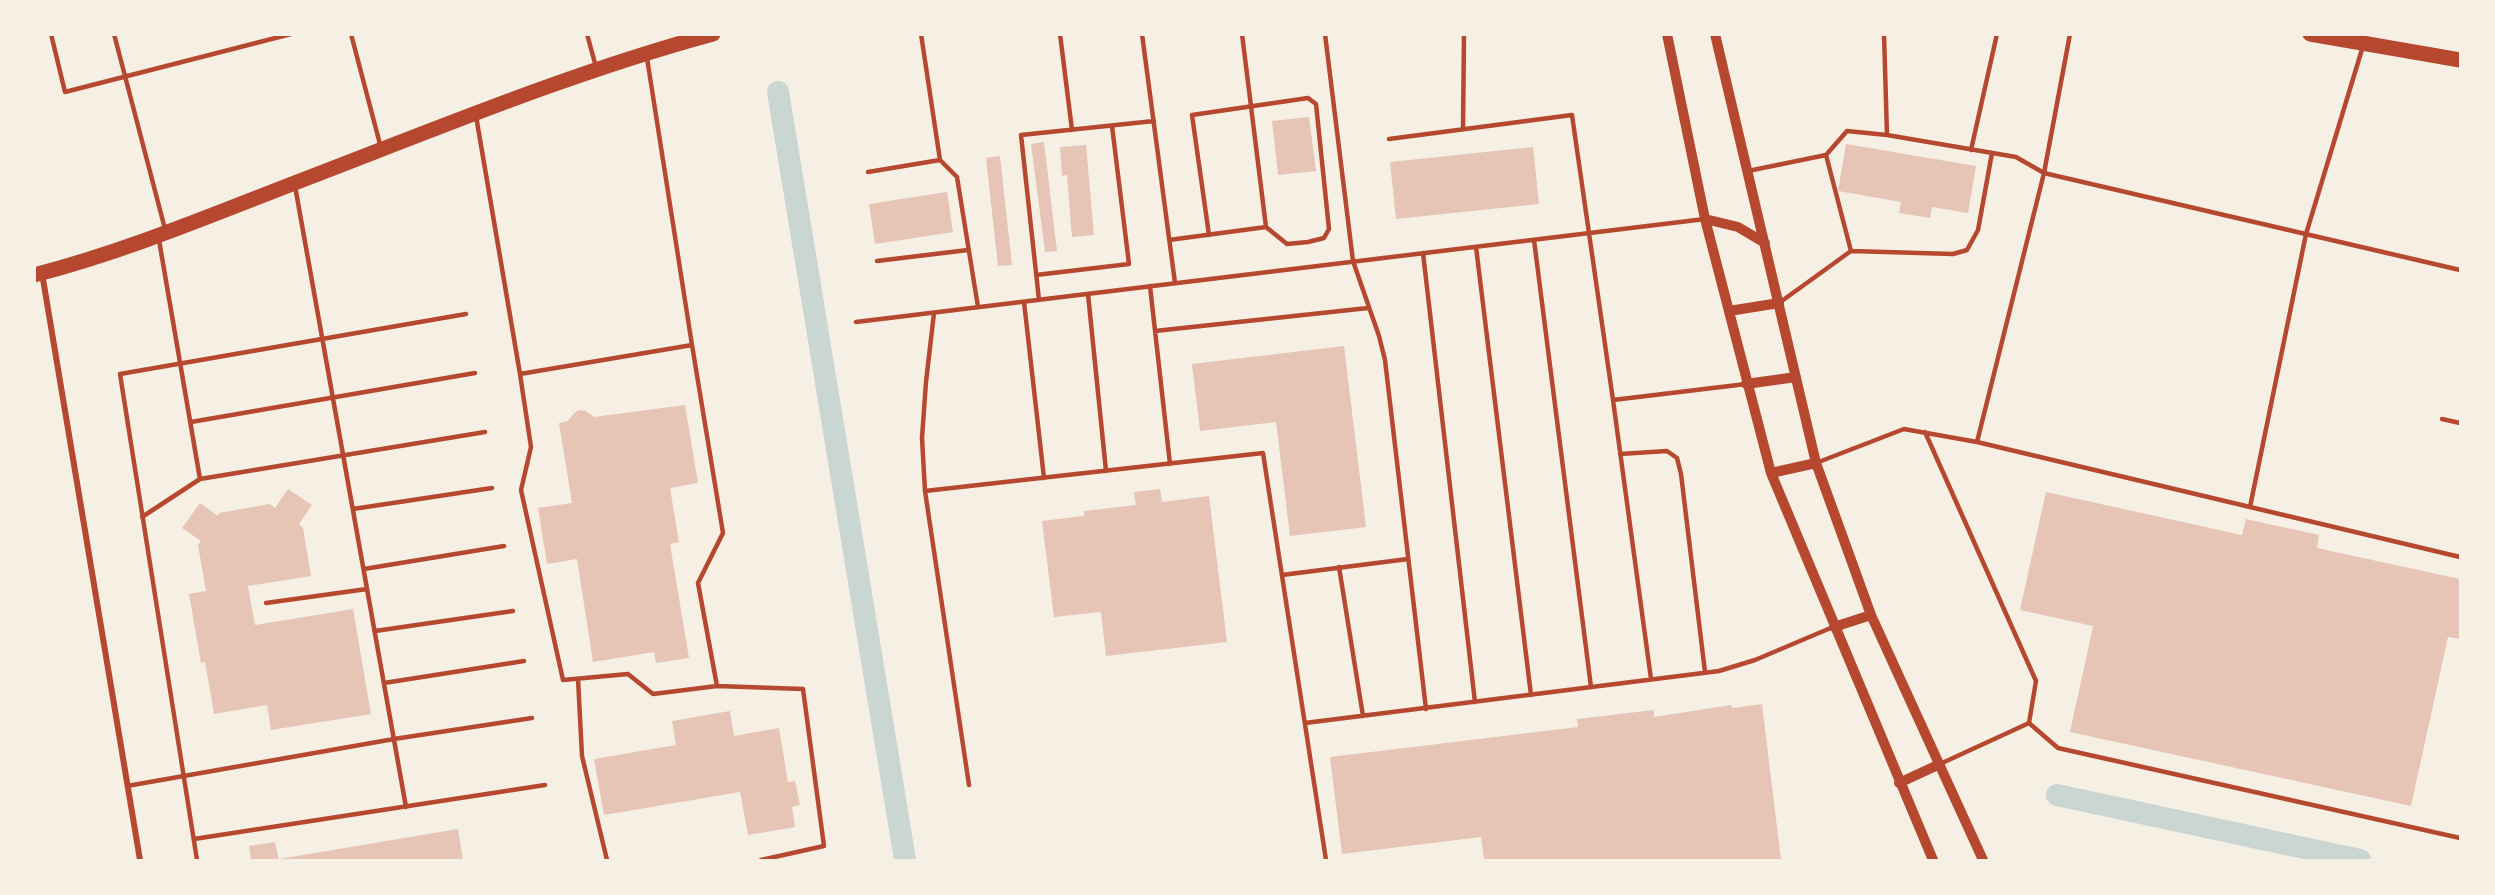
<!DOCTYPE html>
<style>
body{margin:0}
#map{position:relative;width:2495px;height:895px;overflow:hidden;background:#f6efe4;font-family:Overpass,sans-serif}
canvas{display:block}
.frame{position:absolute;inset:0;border:36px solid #f6efe4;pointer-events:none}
</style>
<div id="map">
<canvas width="2495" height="895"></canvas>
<div class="frame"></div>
</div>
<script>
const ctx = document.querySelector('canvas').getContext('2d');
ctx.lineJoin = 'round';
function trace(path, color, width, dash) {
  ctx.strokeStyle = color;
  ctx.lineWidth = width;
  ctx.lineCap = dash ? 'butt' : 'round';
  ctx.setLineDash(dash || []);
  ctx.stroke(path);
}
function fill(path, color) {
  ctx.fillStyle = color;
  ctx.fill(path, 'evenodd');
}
trace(new Path2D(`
 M 778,92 L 905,860
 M 2057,795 L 2360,860`), '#c9d6d2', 22);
fill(new Path2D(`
 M 1309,117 L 1316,171 L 1278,175 L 1272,121 Z
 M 1044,142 L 1057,251 L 1045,252 L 1031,144 Z
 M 1846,144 L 1976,166 L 1968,213 L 1932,207 L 1930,218 L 1899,213 L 1901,202 L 1838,191 Z
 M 1086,145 L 1094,235 L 1072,237 L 1067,175 L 1062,176 L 1060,147 Z
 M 1533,147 L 1539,204 L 1396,219 L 1390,162 Z
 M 1000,156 L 1012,265 L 998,266 L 986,158 Z
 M 947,192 L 953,232 L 875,244 L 869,204 Z
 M 1344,346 L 1366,527 L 1290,536 L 1276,422 L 1200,431 L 1192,364 Z
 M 685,405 L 698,483 L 670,488 L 679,542 L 670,544 L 689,658 L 656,663 L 654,652 L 593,662 L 577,559 L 547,564 L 538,508 L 572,503 L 559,423 L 568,421 L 574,413 L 579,410 L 586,411 L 594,417 Z
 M 288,489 L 312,505 L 299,524 L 303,528 L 311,576 L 248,586 L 255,625 L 353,609 L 371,714 L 271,730 L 267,705 L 214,714 L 205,662 L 201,663 L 189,594 L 206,591 L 198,545 L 201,541 L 182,528 L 200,503 L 218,516 L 219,513 L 270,504 L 275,508 Z
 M 1160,489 L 1162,502 L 1209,496 L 1227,642 L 1106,656 L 1101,612 L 1054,617 L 1042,521 L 1084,516 L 1084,511 L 1136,505 L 1134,492 Z
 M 2046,492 L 2242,535 L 2246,519 L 2319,535 L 2317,548 L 2460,579 L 2460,639 L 2448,637 L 2411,806 L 2070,732 L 2093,626 L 2020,610 Z
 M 1762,704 L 1781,860 L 1484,860 L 1481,837 L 1342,854 L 1330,757 L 1578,727 L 1577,719 L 1654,710 L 1654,717 L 1731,705 L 1732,708 Z
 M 730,711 L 734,736 L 779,728 L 788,782 L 795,781 L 800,805 L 792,807 L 795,827 L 748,835 L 740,792 L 604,815 L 594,759 L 676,745 L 672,721 Z
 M 458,829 L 463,860 L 279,860 L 279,859 Z
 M 275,842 L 279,860 L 251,860 L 249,846 Z`), '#e6c5b7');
trace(new Path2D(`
 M 51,34 L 65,92 L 291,34
 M 114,34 L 165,229
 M 351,34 L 381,148
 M 587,34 L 596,67
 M 921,34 L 940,160 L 957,177 L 978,307
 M 1060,34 L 1072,130
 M 1142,34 L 1175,283
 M 1325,34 L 1353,261 L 1379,336 L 1385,360 L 1426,709
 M 1884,34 L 1887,135
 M 476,116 L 520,374 L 692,345 L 647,58
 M 1463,129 L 1464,34
 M 1389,139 L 1572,115 L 1613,400 L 1746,384
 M 1971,150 L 1997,34
 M 1826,155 L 1847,131 L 1887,135 L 2016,157 L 2044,173 L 2460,270
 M 1748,171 L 1826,155 L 1851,251 L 1779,303
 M 868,172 L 940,160
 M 295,186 L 406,807
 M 1209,235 L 1192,115 L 1308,98 L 1316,104 L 1329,229 L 1324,238 L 1308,242 L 1287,244 L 1266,227
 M 159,240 L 200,479
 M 1169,240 L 1266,227 L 1242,34
 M 1534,240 L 1591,687
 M 1476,247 L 1531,695
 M 1851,251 L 1953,254 L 1967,250 L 1978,230 L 1992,153
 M 1423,253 L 1475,702
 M 877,261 L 968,250
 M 1036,275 L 1129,264 L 1112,126
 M 1150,286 L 1170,464
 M 1088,294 L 1106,471
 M 1039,300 L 1021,135 L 1154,121
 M 1024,302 L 1044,478
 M 934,313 L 926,382 L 922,438 L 925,491 L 969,785
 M 856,322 L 1705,219
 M 1155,331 L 1368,308
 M 520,374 L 531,447 L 521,490 L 563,680 L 628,674 L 653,694 L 717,686 L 698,583 L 723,533 L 692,345
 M 1613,400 L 1651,679
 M 2442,419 L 2460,423
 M 191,422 L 475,373
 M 1925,432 L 2036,681 L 2029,723 L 1940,764
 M 1977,442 L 2044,173 L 2070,34
 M 1620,454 L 1667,451 L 1677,458 L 1681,474 L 1705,672
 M 1816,463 L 1904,429 L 1977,442 L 2460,557
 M 925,491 L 1263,453 L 1326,860
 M 2250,507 L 2306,234 L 2363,46
 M 353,509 L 492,488
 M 142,517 L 200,479 L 485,432
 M 1339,567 L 1363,716
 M 364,569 L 504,546
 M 1282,575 L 1408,559
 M 266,603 L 367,589
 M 375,631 L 513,611
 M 578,679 L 582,756 L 607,860
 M 384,683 L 524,661
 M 717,686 L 803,689 L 824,846 L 761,860
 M 1305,723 L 1719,671 L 1755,660 L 1833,627
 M 2029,723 L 2058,748 L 2460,838
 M 127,786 L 394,739 L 532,718
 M 194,839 L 545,785
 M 197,860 L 120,374 L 466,314`), '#b5482f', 4.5);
trace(new Path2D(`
 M 42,273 L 140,860`), '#b5482f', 6);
trace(new Path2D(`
 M 1667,34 L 1705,219 L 1771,473 L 1933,860
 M 1715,34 L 1816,463 L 1871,615 L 1983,860
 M 1705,219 L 1738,227 L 1765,243
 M 1729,311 L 1779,303
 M 1746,384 L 1796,377
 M 1771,473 L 1816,463
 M 1834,627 L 1871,615
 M 1899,783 L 1940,764`), '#b5482f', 10);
trace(new Path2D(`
 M 2310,34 L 2460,60
 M 34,275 C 123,252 207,217 292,184 C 431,131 569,73 713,34`), '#b5482f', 15);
</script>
